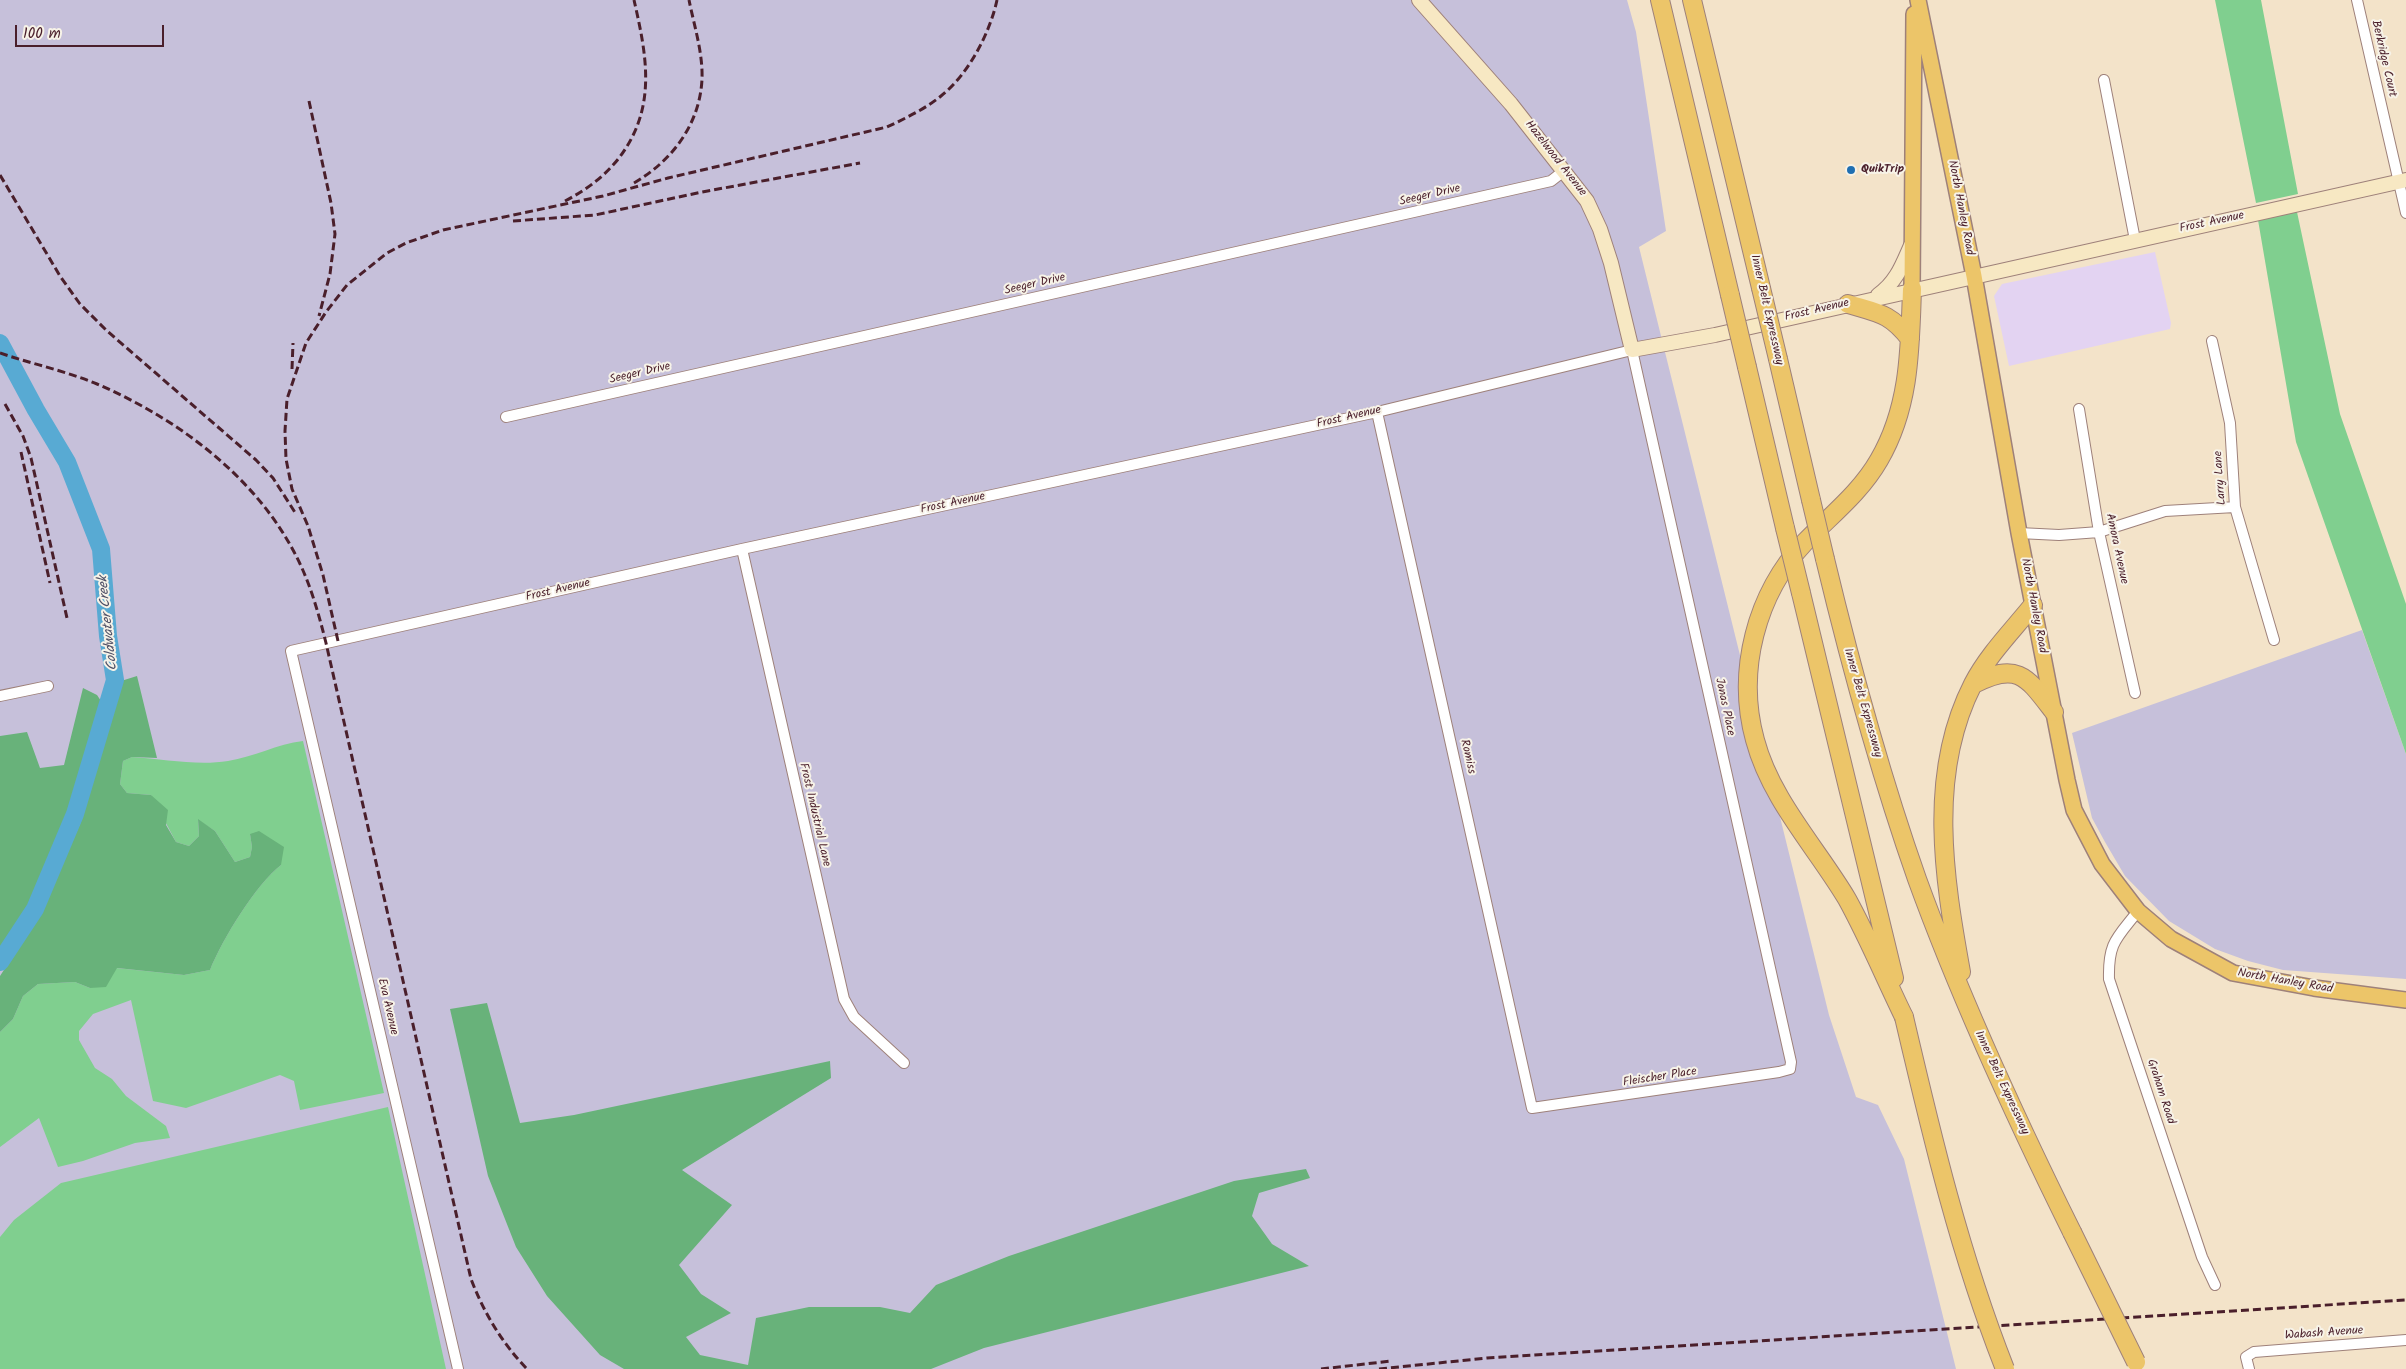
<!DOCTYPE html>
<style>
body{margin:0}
#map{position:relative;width:2406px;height:1369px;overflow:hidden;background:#f3e3c9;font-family:Kalam,sans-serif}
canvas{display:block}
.scale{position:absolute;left:15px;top:25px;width:149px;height:22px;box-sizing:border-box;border:2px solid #4a1f2b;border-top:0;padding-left:6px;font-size:15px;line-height:18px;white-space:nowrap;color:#4a1f2b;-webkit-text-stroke:4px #f7f3e8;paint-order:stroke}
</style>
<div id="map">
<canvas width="2406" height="1369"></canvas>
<div class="scale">100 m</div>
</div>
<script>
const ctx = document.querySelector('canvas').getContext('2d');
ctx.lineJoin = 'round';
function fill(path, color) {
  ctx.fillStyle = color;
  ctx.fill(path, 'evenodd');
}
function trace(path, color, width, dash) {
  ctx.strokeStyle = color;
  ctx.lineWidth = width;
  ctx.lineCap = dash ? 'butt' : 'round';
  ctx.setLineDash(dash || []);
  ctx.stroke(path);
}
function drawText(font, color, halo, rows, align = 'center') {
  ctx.font = font + ' Kalam,sans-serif';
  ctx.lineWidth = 4;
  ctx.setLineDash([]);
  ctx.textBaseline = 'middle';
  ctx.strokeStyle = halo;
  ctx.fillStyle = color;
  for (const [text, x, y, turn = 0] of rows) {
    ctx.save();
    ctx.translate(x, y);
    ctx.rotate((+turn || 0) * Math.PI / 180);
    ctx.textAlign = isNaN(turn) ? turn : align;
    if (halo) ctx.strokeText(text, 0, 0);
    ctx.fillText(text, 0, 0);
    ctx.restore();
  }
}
fill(new Path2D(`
 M 2155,252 L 2171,323 L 2170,329 L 2009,366 L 1994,296 L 2002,284 Z`), '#e3d3f2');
fill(new Path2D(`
 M 0,0 L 1627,0 L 1636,32 L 1666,231 L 1639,247 L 1829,1015 L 1856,1097 L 1878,1105 L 1904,1159 L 1956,1369 L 0,1369 Z
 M 2362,630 L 2406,754 L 2406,979 L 2283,970 L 2248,961 L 2215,949 L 2169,921 L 2125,876 L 2105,842 L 2092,818 L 2072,733 Z`), '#c6c0da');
fill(new Path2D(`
 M 2215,0 L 2261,0 L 2298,194 L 2256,203 Z
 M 2297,212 L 2340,414 L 2406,604 L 2406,754 L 2296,442 L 2258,220 Z
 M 303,741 L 384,1093 L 300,1110 L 294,1081 L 280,1075 L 186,1108 L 153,1101 L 131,1000 L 93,1014 L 79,1031 L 79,1040 L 95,1068 L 112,1079 L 126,1096 L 166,1126 L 170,1138 L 135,1143 L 83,1161 L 58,1167 L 39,1118 L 0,1147 L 0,1032 L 13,1019 L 23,996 L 38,984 L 75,982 L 90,988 L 116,968 L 184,975 L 210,970 C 222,940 256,884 281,865 L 250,834 L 252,847 L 250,857 L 235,862 L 215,831 L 198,820 L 199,836 L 189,846 L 176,842 L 151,795 L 127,793 L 120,784 L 123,761 L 132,757 C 164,759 197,766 228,761 C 254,757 277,744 303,741 Z
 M 388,1107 L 446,1369 L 0,1369 L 0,1237 L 14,1220 L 61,1183 Z`), '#80cf8f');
fill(new Path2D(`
 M 137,676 L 157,758 L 132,757 L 123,761 L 120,784 L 127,793 L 151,795 L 168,810 L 166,825 L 176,842 L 189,846 L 199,836 L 198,819 L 215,831 L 235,862 L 250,857 L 252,847 L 250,834 L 259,831 L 284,847 L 281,865 C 256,884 222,940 210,970 L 184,975 L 117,968 L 106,987 L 90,988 L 75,982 L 38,984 L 23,996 L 13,1019 L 0,1032 L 0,976 L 41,913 L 80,824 L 121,681 Z
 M 83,688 L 97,695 L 101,701 L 75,802 L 31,908 L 0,954 L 0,736 L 27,732 L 40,768 L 64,765 Z
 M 487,1003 L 520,1123 L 574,1115 L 830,1061 L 831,1078 L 682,1170 L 732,1205 L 679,1265 L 701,1294 L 731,1313 L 686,1337 L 700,1355 L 748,1365 L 756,1318 L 809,1307 L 880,1307 L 910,1313 L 936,1285 L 1009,1256 L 1234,1181 L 1306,1169 L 1310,1178 L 1259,1193 L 1252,1216 L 1272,1244 L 1309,1266 L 984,1348 L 931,1369 L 624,1369 L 600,1355 L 547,1296 L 516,1247 L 488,1176 L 450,1009 Z`), '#68b27a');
trace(new Path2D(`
 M 0,343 L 36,410 L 67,462 L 101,549 L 108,636 L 115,680 L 75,814 L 35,909 L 0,962`), '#58aad3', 18);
const street = new Path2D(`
 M 2357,0 L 2406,213
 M 2104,80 L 2135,240
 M 2212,341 L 2230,423 L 2235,507 L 2274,640
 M 2079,409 L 2099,532 L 2135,693
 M 506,417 L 1551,181 L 1565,170
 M 2019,533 L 2059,535 L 2099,532 L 2165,511 L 2235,507
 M 742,549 L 844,999 L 854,1017 L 904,1063
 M 0,696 L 48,686
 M 2138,911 C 2117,938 2108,942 2109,979 L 2202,1257 L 2215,1285
 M 458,1369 L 291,651 L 742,549 L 1377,412 L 1632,350 L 1791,1062 L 1790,1069 L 1779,1072 L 1532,1108 L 1377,412
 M 2249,1369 L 2246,1357 L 2254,1352 L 2406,1340`);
const secondary = new Path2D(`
 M 1419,0 L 1511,104 L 1587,201 L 1600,229 L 1611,263 L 1632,350 L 1715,335 L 2406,180
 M 1878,295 C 1897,282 1903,263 1912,243`);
const primary = new Path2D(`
 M 1918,0 L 1974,276 L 2019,533 L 2067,780 L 2074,810 L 2102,864 L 2138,911 L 2171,939 L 2233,973 L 2314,988 L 2406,1000
 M 1912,289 L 1914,14`);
const highway = new Path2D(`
 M 1660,0 L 1730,295
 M 1692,0 L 1761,288
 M 1848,304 C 1878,313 1890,313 1910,339
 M 1778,359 L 1811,500
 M 1747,367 L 1785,528
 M 1825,559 C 1851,667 1880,774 1917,879 C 1961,1000 2015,1117 2072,1232
 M 1801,593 L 1894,978
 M 1974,684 C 2018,661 2027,677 2054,712
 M 1961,972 C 1944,878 1927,774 1973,684 C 1988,655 2012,631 2033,605
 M 1904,1017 C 1885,978 1868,937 1847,899 C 1816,847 1771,800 1755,740 C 1736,671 1756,594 1805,542 C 1831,515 1860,493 1879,460 C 1910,407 1910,349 1912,289`);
trace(street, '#9e817a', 12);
trace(secondary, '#9e817a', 16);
trace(primary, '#9e817a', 18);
trace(highway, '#9e817a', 20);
trace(street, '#fff', 10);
trace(secondary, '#f7e8c3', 14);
trace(primary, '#ecc569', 15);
trace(highway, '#ecc569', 18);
trace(new Path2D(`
 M 309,101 L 331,203 L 335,234 L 330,274 L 319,316
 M 0,175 L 60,276 L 80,304 L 106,330 L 256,460 L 273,478 L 296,514
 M 634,183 C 672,161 700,124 702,79 C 703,53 694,25 689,0
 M 565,201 C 586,190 604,177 619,158 C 657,108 647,57 634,0
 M 513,221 L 595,215 L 702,192 L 860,163
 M 0,353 C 32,364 66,371 97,384 C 176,418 252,474 293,550 C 309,579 318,611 326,643 L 471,1279 C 484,1313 502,1343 527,1369
 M 292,369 L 293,343
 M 5,404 L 23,436 L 31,458 L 67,618
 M 21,452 L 50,583
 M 338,641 L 323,575 L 308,526 L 292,489 L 286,459 L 285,431 L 287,399 L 306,343 L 326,312 L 347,285 L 387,253 L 406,243 L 443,230 L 603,196 L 668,178 L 887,127 C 906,118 925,109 941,96 C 968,75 990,33 997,0
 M 1321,1369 L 1391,1361
 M 1379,1369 L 1487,1358 L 2406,1300`), '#4a1f2b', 3, [8, 4]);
const highwayBridge = new Path2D(`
 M 1761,288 L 1778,359
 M 1730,295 L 1747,367
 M 1811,500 L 1825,559
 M 1785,528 L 1801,593
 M 1904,1017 C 1932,1137 1960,1255 2005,1369
 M 2072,1232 L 2136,1362`);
trace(highwayBridge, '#9e817a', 20, []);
trace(highwayBridge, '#ecc569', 18);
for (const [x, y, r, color] of [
 [1851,170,5,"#1f6fb2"]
]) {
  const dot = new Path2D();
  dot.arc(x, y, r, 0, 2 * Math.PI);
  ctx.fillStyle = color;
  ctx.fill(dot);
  trace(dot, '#f7f3e8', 2);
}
drawText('12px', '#4a1f2b', '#f7f3e8', [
 ["Berkridge Court",2383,59,77],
 ["Hazelwood Avenue",1555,159,52],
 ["Seeger Drive",1430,196,-13],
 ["North Hanley Road",1960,208,79],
 ["Frost Avenue",2212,223,-12],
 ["Seeger Drive",1035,285,-13],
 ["Inner Belt Expressway",1766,310,77],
 ["Frost Avenue",1817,311,-13],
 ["Seeger Drive",640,374,-13],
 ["Frost Avenue",1349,418,-13],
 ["Larry Lane",2221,478,-94],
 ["Frost Avenue",953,504,-12],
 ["Amora Avenue",2116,549,78],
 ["Frost Avenue",558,591,-13],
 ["North Hanley Road",2033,606,79],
 ["Inner Belt Expressway",1862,703,74],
 ["Jonas Place",1724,707,78],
 ["Romiss",1467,757,77],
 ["Frost Industrial Lane",814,815,77],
 ["North Hanley Road",2285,982,10],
 ["Eva Avenue",387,1007,77],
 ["Fleischer Place",1660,1078,-9],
 ["Inner Belt Expressway",2001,1083,65],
 ["Graham Road",2160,1092,72],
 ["Wabash Avenue",2324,1334,-4]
]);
drawText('bold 12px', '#4a1f2b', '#f7f3e8', [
 ["QuikTrip",1861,170]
], 'left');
drawText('italic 14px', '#4f5066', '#f7f3e8', [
 ["Coldwater Creek",109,623,-96]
]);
</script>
